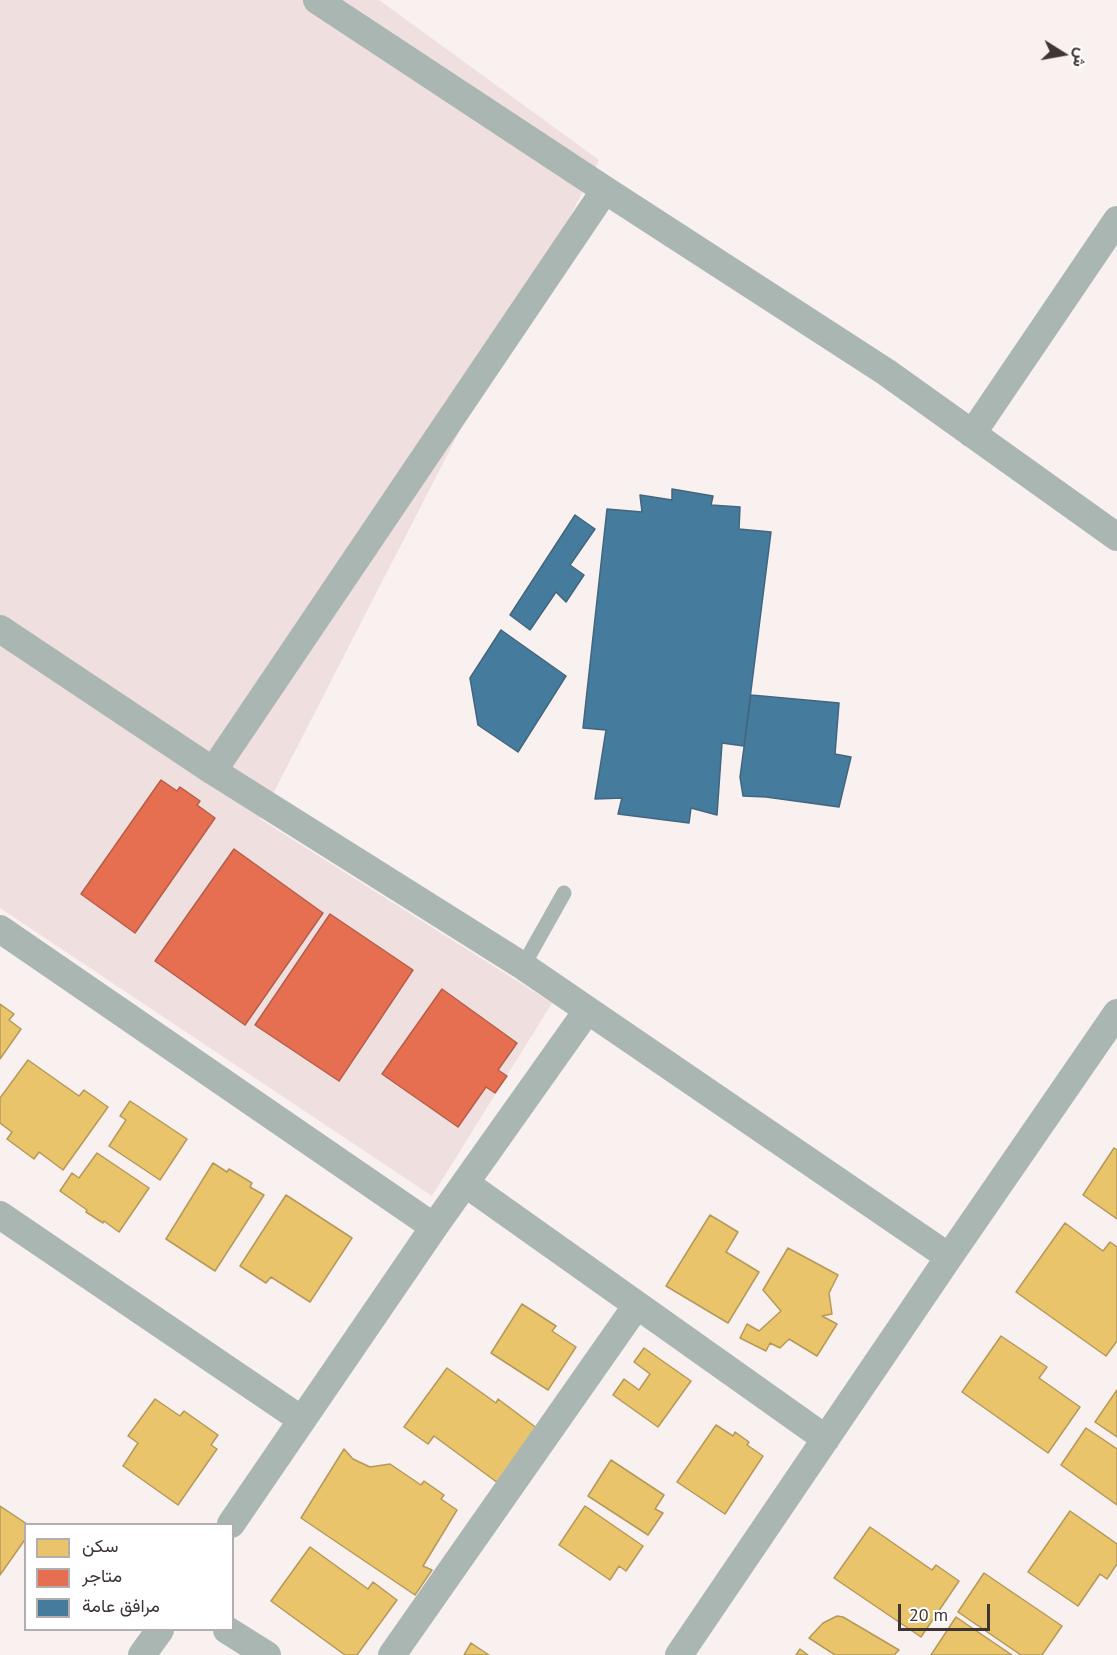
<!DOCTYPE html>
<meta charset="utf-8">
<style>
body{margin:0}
#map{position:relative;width:1117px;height:1655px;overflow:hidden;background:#f9f0f0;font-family:"PT Sans",Vazirmatn,sans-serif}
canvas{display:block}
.legend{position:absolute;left:24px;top:1523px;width:210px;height:108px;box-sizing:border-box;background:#fff;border:2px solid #b2aeae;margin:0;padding:8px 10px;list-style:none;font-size:18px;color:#3f3535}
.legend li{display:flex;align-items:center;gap:12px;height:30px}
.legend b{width:30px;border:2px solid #b2aeae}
.north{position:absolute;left:1033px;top:24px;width:60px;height:60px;-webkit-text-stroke:4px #fff;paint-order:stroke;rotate:101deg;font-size:16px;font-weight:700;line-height:24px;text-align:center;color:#3f3535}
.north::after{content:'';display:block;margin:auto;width:21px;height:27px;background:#3f3535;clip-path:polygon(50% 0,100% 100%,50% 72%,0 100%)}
.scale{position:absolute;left:898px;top:1604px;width:92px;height:27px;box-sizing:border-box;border:3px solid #3f3535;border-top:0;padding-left:8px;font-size:18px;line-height:21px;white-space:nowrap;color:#3f3535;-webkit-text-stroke:4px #fff;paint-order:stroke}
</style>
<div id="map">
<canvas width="1117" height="1655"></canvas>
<ul class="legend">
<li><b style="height:16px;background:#e9c46a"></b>سكن</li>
<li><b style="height:16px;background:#e76f51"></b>متاجر</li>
<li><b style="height:16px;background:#457b9d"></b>مرافق عامة</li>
</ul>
<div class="north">ش</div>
<div class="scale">20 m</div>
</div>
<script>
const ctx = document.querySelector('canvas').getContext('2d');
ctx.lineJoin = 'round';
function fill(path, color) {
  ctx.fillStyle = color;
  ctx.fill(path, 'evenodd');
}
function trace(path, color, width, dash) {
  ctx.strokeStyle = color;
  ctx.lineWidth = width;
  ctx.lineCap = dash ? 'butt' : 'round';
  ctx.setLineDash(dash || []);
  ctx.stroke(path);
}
fill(new Path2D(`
 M 0,0 L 379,0 L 599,160 L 260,819 L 552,1003 L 432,1196 L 0,908 Z`), '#efdfde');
const homes = new Path2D(`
 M 0,1004 L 14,1014 L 9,1020 L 21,1029 L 0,1059 Z
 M 28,1060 L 79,1096 L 84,1090 L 108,1107 L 63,1170 L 39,1152 L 34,1159 L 7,1139 L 12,1132 L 0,1123 L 0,1098 Z
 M 130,1101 L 187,1139 L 160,1180 L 109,1146 L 126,1120 L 120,1116 Z
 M 1114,1148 L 1117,1150 L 1117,1219 L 1083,1195 Z
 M 97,1153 L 149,1188 L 119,1232 L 104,1221 L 103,1223 L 86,1212 L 87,1210 L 60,1191 L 72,1173 L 79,1178 Z
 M 213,1163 L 227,1172 L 229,1169 L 252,1183 L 250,1187 L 264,1195 L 215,1271 L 166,1239 Z
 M 286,1195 L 352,1238 L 310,1302 L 271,1277 L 266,1283 L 240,1266 Z
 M 710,1215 L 738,1232 L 726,1252 L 759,1272 L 728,1323 L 666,1286 Z
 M 1065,1223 L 1103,1251 L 1110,1242 L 1117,1247 L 1117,1341 L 1106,1356 L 1016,1292 Z
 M 788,1248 L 838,1275 L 829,1293 L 832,1314 L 822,1316 L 837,1324 L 817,1356 L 789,1339 L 780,1348 L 770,1343 L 766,1351 L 740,1338 L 747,1324 L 759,1331 L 781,1311 L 763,1290 Z
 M 522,1304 L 556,1326 L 552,1331 L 576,1347 L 548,1390 L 491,1353 Z
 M 1001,1336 L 1047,1367 L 1039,1378 L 1080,1407 L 1048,1453 L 962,1392 Z
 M 644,1348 L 691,1381 L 658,1427 L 613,1395 L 624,1379 L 639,1390 L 650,1374 L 634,1362 Z
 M 447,1368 L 496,1403 L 498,1399 L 538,1429 L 498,1483 L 434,1436 L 428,1444 L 404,1427 Z
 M 1117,1390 L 1117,1437 L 1095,1422 Z
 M 155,1399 L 180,1416 L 184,1411 L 218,1435 L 211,1445 L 217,1449 L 178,1505 L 123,1466 L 138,1443 L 128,1436 Z
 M 716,1425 L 733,1436 L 735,1432 L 749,1442 L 747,1445 L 763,1456 L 725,1514 L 677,1482 Z
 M 1086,1428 L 1117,1449 L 1117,1505 L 1061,1465 Z
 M 344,1449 L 353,1459 L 370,1467 L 390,1464 L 421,1485 L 424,1481 L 444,1495 L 441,1499 L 457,1510 L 423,1566 L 432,1570 L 415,1595 L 301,1518 Z
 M 611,1460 L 664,1495 L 655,1509 L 663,1513 L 648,1535 L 588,1496 Z
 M 0,1506 L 27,1524 L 26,1524 L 26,1538 L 0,1575 Z
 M 585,1506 L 643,1546 L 626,1571 L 619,1566 L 610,1580 L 559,1545 Z
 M 1070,1511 L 1117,1544 L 1117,1564 L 1107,1579 L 1100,1574 L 1078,1606 L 1028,1572 Z
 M 870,1527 L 932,1570 L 936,1565 L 959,1581 L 921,1637 L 834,1578 Z
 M 310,1547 L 368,1589 L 373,1582 L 397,1600 L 357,1655 L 345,1655 L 271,1601 Z
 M 984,1573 L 1062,1626 L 1042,1655 L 1021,1655 L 958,1612 Z
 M 837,1616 L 843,1617 L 899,1650 L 894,1655 L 835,1655 L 809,1638 L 823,1623 Z
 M 956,1617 L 1012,1655 L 931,1655 Z
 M 471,1643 L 489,1655 L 464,1655 Z
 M 800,1649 L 808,1655 L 796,1655 Z`);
fill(homes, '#e9c46a');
trace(homes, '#b6995a', 1.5);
const shops = new Path2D(`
 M 161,780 L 177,791 L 180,787 L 200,801 L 197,805 L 215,818 L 135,933 L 81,894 Z
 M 234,849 L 323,913 L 245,1025 L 155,961 Z
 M 330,914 L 413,970 L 339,1081 L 255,1025 Z
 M 442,989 L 517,1043 L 498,1070 L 507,1076 L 495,1093 L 486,1087 L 458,1127 L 382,1074 Z`);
fill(shops, '#e76f51');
trace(shops, '#b55e49', 1.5);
const public = new Path2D(`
 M 672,489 L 713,496 L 711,505 L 740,507 L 739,529 L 771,532 L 744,746 L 722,743 L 717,815 L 691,808 L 689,823 L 618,814 L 622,798 L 595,799 L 606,730 L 583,728 L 607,509 L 642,512 L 640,495 L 672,500 Z
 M 575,515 L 595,529 L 570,565 L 584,575 L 566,602 L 556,592 L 530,630 L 510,615 Z
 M 501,630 L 566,676 L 518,752 L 478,725 L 470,678 Z
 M 751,695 L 839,703 L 835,754 L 851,757 L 839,807 L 766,797 L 743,796 L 740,777 Z`);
fill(public, '#457b9d');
trace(public, '#43667e', 1.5);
trace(new Path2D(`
 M 523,966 L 564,893`), '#aab6b2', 15);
trace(new Path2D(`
 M 317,0 L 605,190 L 886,372 L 1117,537
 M 972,434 L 1117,220
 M 0,629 L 213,771 L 523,966 L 949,1257
 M 213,771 L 605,190
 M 0,929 L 434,1227
 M 465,1183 L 826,1439
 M 0,1215 L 302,1420
 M 231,1524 L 434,1227 L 587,1011
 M 227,1630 L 267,1655
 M 142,1655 L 160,1630
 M 392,1655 L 637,1305
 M 679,1655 L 949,1257 L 1117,1013`), '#aab6b2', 28);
</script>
